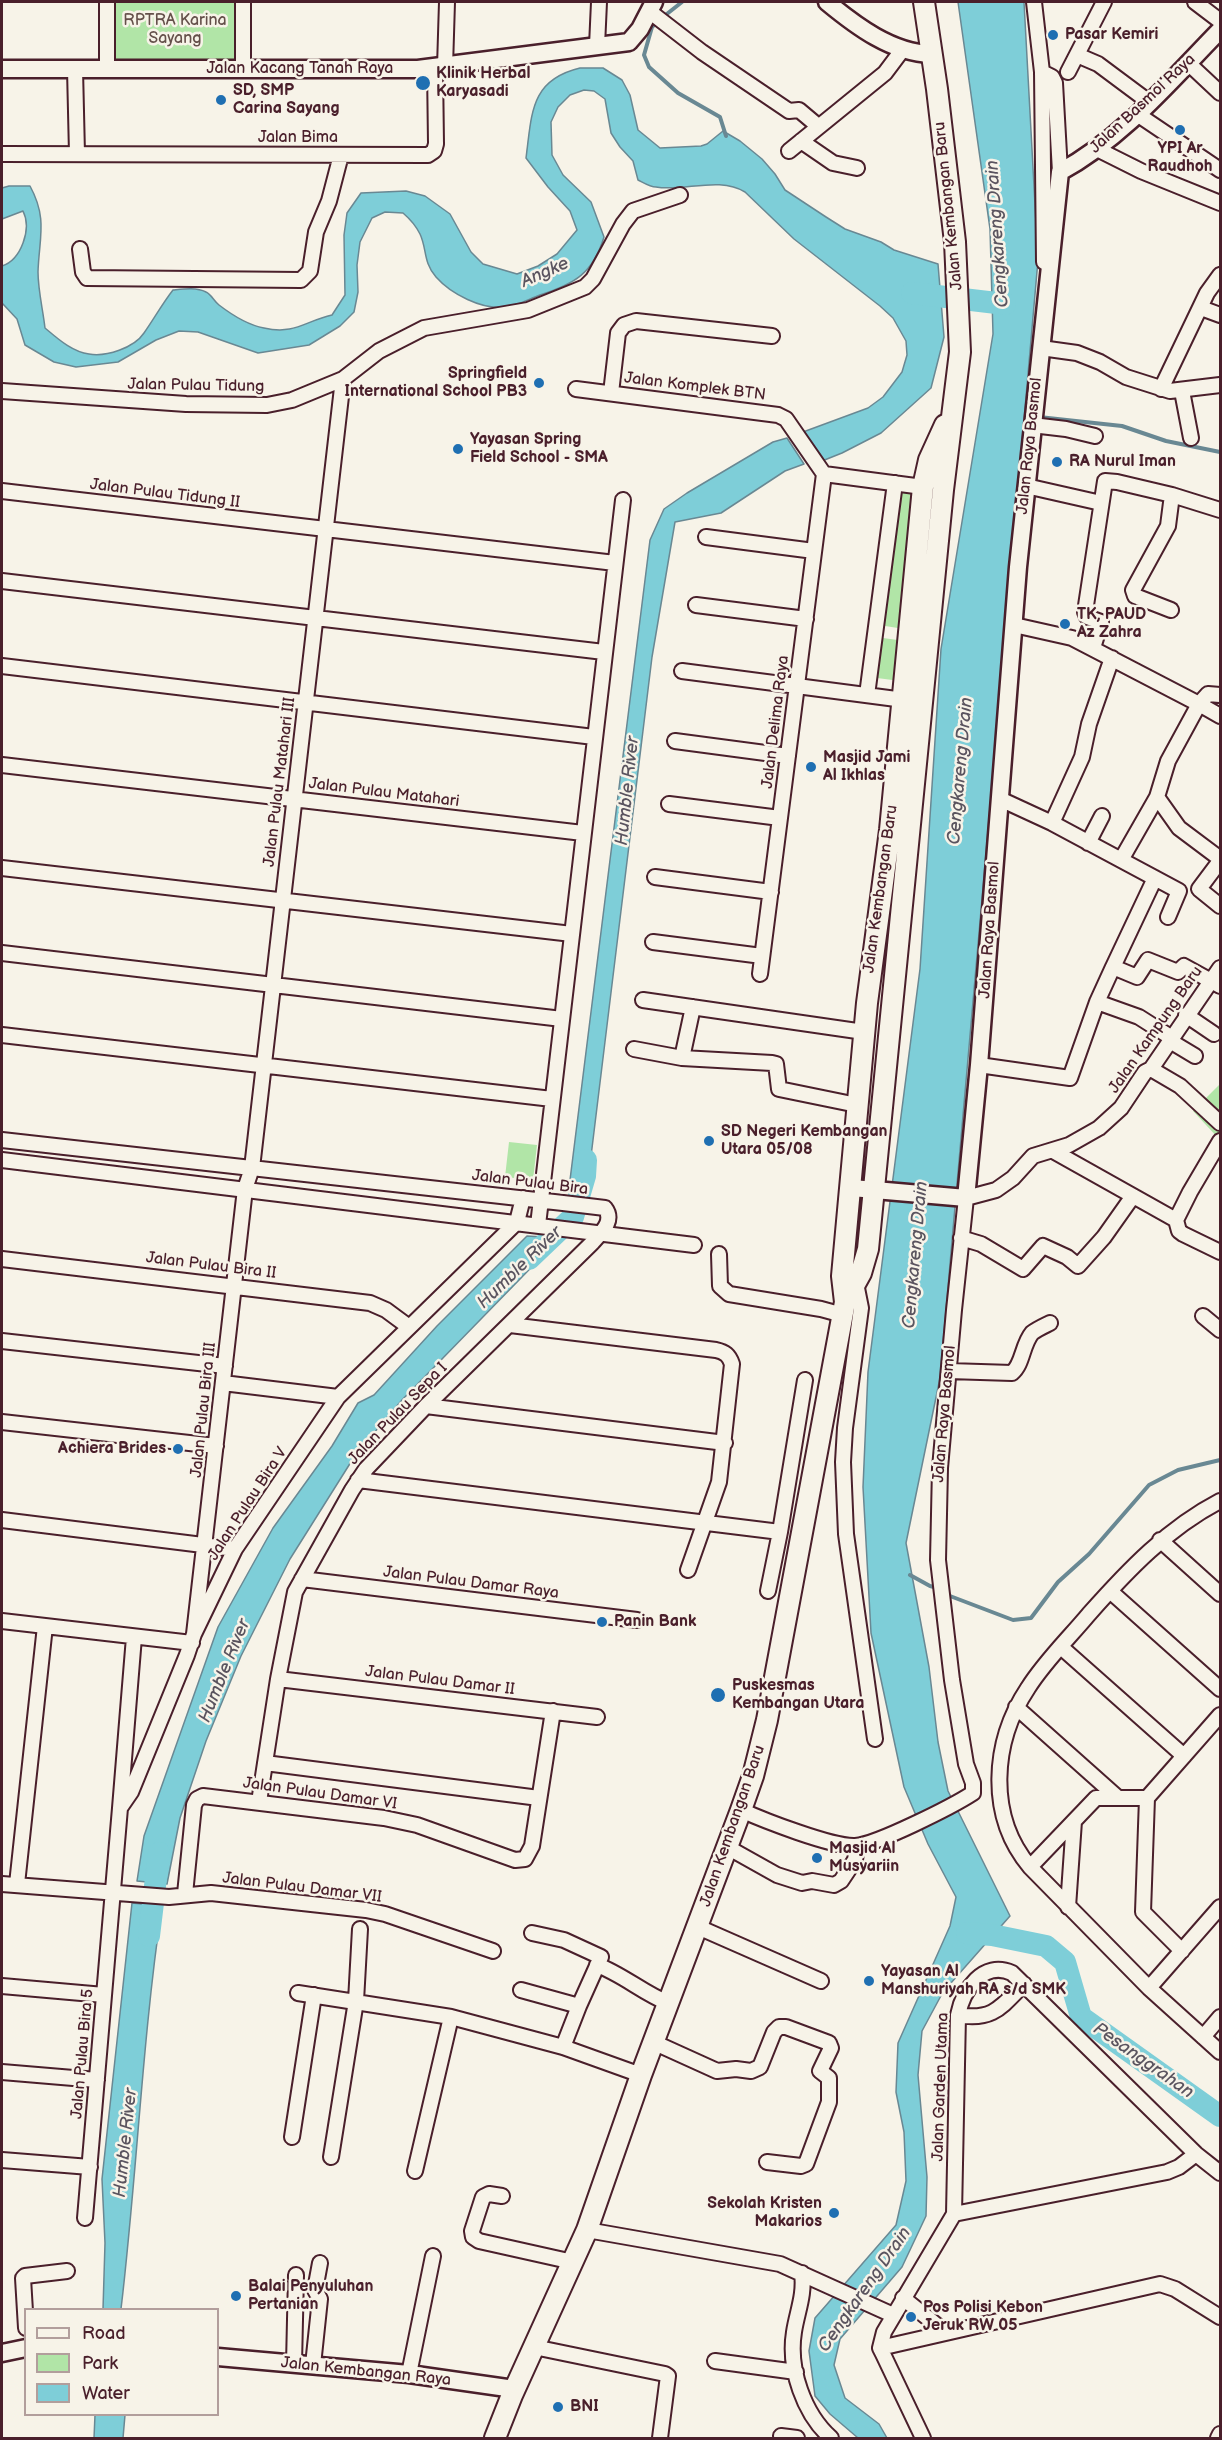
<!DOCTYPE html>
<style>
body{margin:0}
#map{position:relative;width:1222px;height:2440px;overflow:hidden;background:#f7f3e8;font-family:"Balsamiq Sans",sans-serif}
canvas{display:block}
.frame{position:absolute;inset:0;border:3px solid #4a1f2b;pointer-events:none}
.legend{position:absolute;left:24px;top:2308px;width:195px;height:108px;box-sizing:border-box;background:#f7f3e8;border:2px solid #b29e9c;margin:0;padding:8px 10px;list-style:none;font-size:18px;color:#4a1f2b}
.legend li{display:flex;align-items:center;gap:12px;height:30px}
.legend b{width:30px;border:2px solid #b29e9c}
</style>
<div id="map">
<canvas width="1222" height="2440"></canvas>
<div class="frame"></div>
<ul class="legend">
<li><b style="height:8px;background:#f7f3e8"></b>Road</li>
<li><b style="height:16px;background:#b1e5a7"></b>Park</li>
<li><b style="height:16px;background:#7eced8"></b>Water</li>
</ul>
</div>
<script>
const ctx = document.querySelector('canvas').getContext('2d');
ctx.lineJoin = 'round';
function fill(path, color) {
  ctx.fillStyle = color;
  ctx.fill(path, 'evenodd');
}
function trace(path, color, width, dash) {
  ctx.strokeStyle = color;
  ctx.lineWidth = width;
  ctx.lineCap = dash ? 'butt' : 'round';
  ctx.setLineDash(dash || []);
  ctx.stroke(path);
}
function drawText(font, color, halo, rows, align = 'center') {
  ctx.font = font + ' "Balsamiq Sans",sans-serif';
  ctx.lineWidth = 5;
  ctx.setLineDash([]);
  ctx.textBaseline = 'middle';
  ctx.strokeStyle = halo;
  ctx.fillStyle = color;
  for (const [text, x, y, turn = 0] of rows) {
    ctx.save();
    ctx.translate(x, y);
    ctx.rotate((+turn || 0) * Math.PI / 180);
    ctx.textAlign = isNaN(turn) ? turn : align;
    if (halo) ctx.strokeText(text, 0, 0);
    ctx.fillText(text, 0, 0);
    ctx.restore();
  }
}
fill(new Path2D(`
 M 112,2 L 239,2 L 239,59 L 112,60 Z
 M 894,490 L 915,490 L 904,629 L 879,625 Z
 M 883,638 L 905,641 L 900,681 L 877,678 Z
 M 1220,1084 L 1220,1140 L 1193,1111 Z
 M 509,1142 L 537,1145 L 533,1180 L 505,1177 Z`), '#b1e5a7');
const water = new Path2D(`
 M 958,2 L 1024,2 L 1038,260 L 940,1378 L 906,1543 L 929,1667 L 938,1742 L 948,1791 L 1010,1916 L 943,1992 L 922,2031 L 918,2075 L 927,2177 L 926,2216 L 902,2267 L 840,2339 L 834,2365 L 845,2398 L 879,2424 L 887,2438 L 858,2438 L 830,2414 L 815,2396 L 809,2351 L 815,2318 L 896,2225 L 906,2181 L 904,2132 L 896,2092 L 898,2043 L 950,1926 L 956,1897 L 928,1844 L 904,1787 L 871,1633 L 863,1487 L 868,1372 L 920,969 L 941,649 L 993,334 L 990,229 Z
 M 580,68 L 603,68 L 622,80 L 630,95 L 638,130 L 660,148 L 701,146 L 707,144 L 723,131 L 740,141 L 762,159 L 775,174 L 785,190 L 826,217 L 845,229 L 881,242 L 894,250 L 938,264 L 944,337 L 931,388 L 881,433 L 842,453 L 822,461 L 803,432 L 868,408 L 883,397 L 902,372 L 907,355 L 906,341 L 893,318 L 880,306 L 794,239 L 745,192 C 719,176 684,192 656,187 C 650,187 644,183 638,180 L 633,161 L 620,147 L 611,133 L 605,99 L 594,91 L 584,90 L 570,95 L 558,107 L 551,122 L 552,155 L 563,175 L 591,202 L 604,237 C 593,273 575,284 540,295 C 529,299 517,306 505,307 C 482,310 451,294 436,277 C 423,262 427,249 420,234 C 416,226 410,219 403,213 L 385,212 L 372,218 L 360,242 L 357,265 L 358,292 L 354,312 L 340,326 L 309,345 L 258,353 L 198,332 L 179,331 L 156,340 L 118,362 L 76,367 L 54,362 L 25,345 L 17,319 L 2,303 L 2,266 C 21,260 32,229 23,211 L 2,219 L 2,188 L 9,186 L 30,186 C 48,219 39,238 38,272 C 38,290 43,310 45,328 C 57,338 72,352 89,354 C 106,357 134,348 144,333 C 154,319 162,304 173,290 C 183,289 196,287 206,292 C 211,294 214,301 219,305 C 232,315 248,325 264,328 C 295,335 305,321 332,315 L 345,295 L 344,235 L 347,213 L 361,193 L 406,191 L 425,196 L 450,214 L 471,252 L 483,264 L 517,274 L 538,266 L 557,254 L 577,230 L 570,211 L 548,187 L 526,158 C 532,113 530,80 580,68 Z
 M 787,438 L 804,464 L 785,471 L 721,513 L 675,522 L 652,657 L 587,1189 L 569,1188 L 650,540 L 664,509 L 687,493 L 773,442 Z
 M 527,1236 L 560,1238 L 402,1400 L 356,1454 L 290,1559 L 241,1656 L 206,1741 L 180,1818 L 167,1884 L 137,1881 L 144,1836 L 218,1627 L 273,1528 L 332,1446 L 358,1403 L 374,1395 L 437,1326 Z
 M 132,1903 L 162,1906 C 142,2040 137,2175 121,2309 L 103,2309 L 105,2243 L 102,2179 Z
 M 95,2415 L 125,2415 L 123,2438 L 94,2438 Z`);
fill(water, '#7eced8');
trace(water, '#698893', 1.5);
trace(new Path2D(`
 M 663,17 L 682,2
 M 657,22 L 652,27 L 644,55 L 649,67 L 678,93 L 720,117 L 726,136
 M 1039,417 L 1122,426 L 1166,441 L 1220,452
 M 910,1575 L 930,1586 L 938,1588
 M 945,1597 L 950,1596 L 1013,1620 L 1031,1618 L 1058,1582 L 1089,1554 L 1149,1485 L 1178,1470 L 1220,1460`), '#698893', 4);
trace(new Path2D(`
 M 912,293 L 1005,304
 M 529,1259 L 573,1217 L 585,1176 L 586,1160
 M 967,1933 L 992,1935 L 1046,1946 L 1065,1962 L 1081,2017 L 1220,2116
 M 149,1936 L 159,1853`), '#7eced8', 22);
const minor = new Path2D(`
 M 1034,2 L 1042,72 L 1044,262
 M 1195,2 L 1220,21
 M 649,11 L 702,52 L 789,111 L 799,110 L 818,126
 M 597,46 L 599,2
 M 1077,55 L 1098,64 L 1149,102
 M 1188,63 L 1220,93
 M 445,67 L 447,2
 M 75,69 L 77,154
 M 243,69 L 243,2
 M 107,70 L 107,2
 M 1042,72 L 1052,77 L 1055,83 L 1060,172
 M 1068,72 L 1104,2
 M 1137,114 L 1220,170
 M 801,141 L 833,163 L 857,168
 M 1097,149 L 1141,171 L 1220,203
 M 789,151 L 885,73 L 903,49
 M 2,154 L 428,155 L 434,151 L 436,144 L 435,68
 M 80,249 L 83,272 L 87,278 L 301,280 L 310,271 L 316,232 L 329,201 L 341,155
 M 1201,308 L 1220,315
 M 1041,348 L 1077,353 L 1100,362 L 1126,377 L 1170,391 L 1220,385
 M 576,389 L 778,415 L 786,419 L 824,474 L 760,974
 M 1161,389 L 1207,293 L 1220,275
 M 2,391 L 186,404 L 267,405 L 292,400 L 343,379 L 379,351 L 424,328 L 528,310 L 585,287 L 593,279 L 623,224 L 633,211 L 680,195
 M 1182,391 L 1191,438
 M 611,393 L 618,333 L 624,325 L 636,321 L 772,336
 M 1032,425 L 1066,429 L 1095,436
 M 824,474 L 923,487
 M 1026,486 L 1101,503
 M 2,491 L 615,563
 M 706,537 L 814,551
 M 2,581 L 604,652
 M 696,605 L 806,619
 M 1171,610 L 1135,596 L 1133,590 L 1168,526 L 1172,495
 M 1014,625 L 1072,638 L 1199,704 L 1168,761 L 1157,797 L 1121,860
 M 1093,648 L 1101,622 L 1087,617 L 1085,612 L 1105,481 L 1117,482 L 1172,495 L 1220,510
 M 2,666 L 594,737
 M 682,671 L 904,700
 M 867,695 L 895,483
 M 1220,695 L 1208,694 L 1199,704 L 1220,716
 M 675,741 L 788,756
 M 2,765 L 583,833
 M 1157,797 L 1179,828 L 1219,858 L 1220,861 L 1199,889 L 1220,906
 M 1000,799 L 1052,823 L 1179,891 L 1168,917
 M 669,804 L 780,818
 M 1052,823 L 1082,757 L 1089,724 L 1112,658
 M 1088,843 L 1102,816
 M 2,868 L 572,934
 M 655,877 L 771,892
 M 653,942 L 762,956
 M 2,953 L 562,1019
 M 1113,967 L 1155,878
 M 643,1000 L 864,1032
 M 1097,1002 L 1139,1017 L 1172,1038
 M 1186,1015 L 1214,1034
 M 2,1035 L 552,1099
 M 1170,1041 L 1195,1056
 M 634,1049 L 682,1058 L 772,1063 L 776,1064 L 779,1089 L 857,1105
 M 682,1058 L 693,1007
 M 979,1065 L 1070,1078 L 1097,1002 L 1113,967 L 1137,977 L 1148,960 L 1178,972 L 1184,966 L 1220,986
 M 1151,1069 L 1180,1086 L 1220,1123
 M 2,1140 L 563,1203 L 605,1208 C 615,1221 601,1233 592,1243 L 426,1406 L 366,1469 L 352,1490 L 295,1592 L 278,1679 L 259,1802
 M 1053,1151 L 1176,1220 L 1179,1231 L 1183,1234 L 1220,1252
 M 2,1160 L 694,1245
 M 1176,1220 L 1190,1192 L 1220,1141
 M 538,1225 L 623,500
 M 961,1238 L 981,1244 L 1023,1269 L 1043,1246 L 1067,1257 L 1078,1266 L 1104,1237 L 1133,1196
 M 719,1254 L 720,1286 L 729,1294 L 821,1309 L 843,1315
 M 2,1259 L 370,1303 L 386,1310 L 409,1327
 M 856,1283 L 861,1308 L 845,1428 L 843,1462 L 846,1534 L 875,1739
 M 1203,1316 L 1220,1330
 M 510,1325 L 716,1350 C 725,1352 729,1355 732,1364 L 719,1482 L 688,1570
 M 2,1341 L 225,1366
 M 949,1371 L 1012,1373 C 1023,1364 1022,1345 1032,1333 C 1037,1329 1044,1326 1050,1323
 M 223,1383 L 338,1397
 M 426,1406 L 725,1443
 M 2,1422 L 216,1446
 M 358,1480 L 780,1532 L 805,1380
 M 1220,1501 C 1168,1528 1128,1570 1089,1614 C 1069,1638 1045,1661 1028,1688 C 992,1742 987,1816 1030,1867 L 1149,1988 L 1220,2052
 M 2,1520 L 235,1549
 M 1160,1540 L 1220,1594
 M 302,1579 L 637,1620
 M 768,1591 L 780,1532
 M 1110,1591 L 1220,1689
 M 2,1621 L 192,1643
 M 194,1634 L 245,1189 L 252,1168 L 343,379
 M 1061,1647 L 1184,1756
 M 278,1679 L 597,1717
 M 1016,1707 L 1117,1797
 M 265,1763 L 539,1798
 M 120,1808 L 134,1637
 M 741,1810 C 763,1820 832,1847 855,1846 C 876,1845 953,1806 973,1793 L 973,1783 L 966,1764 L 952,1680 L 938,1560 L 940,1468 L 954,1310 L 966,1198 L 996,1190 L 1013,1178 L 1033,1156 L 1069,1145 L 1099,1128 L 1121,1108 L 1145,1072 L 1151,1069 L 1220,968
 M 727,1847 L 777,1875 L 802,1883 L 812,1881 L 834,1885 L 841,1881 L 855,1860 L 857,1846
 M 1030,1867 L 1096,1798 L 1147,1798
 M 2,1884 L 169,1897 L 211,1893 L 366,1910 L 385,1914 L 493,1951
 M 17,1884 L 45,1626
 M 185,1894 L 194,1805 L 197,1799 L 203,1796 L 384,1818 L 417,1825 L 515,1860 L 525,1859 L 532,1846 L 553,1711
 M 1068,1907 L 1074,1821
 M 698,1927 L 821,1981
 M 532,1933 L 564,1940 L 601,1957 L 579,2006 L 563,2047
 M 1182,1951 L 1143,1912 L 1147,1798 L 1220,1715
 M 597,1965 C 622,1974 643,1993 668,2003
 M 2,1986 L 104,1995
 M 1149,1988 L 1220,1907
 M 521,1990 L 579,2006
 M 298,1993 L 451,2017 L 563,2047 L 641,2075
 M 958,2015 C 993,2021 1001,2007 1024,1984
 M 1203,2037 L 1220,2017
 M 653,2042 L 717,2071 L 736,2069 L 751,2071 L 760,2067 L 774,2032 L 779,2027 L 786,2027 L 829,2043 L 831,2048 L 820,2071 L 829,2078 L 829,2102 L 806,2164 L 801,2166 L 767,2162
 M 2,2072 L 97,2080
 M 292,2137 L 314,1995
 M 331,2157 L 356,2001 L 360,1929
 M 2,2160 L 90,2167
 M 415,2171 L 451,2017
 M 502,2196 L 489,2194 L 483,2197 L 472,2231 L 473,2237 L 479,2241 L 573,2262
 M 954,2214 L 1167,2172 L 1179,2167 L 1196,2154
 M 85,2218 L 120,1808 L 131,1792 L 187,1655 L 194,1634 L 235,1549 L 338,1397 L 517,1222 L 523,1198
 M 587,2230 L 780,2264 L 893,2315
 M 802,2273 C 805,2295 797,2312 794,2332 C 788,2369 804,2414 831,2438
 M 903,2298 L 945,2332
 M 26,2328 L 23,2278 L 25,2276 L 67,2271
 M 534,2347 L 665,2374 L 668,2376 L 660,2438
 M 880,2348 L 1160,2284 L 1175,2289 L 1220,2317
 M 715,2361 L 796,2372
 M 294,2364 L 296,2275
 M 313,2365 L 320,2299 L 315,2290 L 320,2263
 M 409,2374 L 433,2256
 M 781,2436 L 797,2438
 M 923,2438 L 883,2354 L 880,2348 L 884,2332 L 954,2214 L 958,2015 C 963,1990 983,1960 1012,1973 L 1196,2154 L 1220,2173
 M 1218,2438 L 1220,2434`);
const tertiary = new Path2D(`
 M 827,2 C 856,26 892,53 931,54
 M 2,69 L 418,69 L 629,42 L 640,29 L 654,2
 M 852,1188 L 966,1198 L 979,1065 L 1018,567 L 1060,172 C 1123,138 1171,80 1220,30
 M 2,2353 L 26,2348
 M 218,2357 L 409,2374 L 514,2389`);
const secondary = new Path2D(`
 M 845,1302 L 842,1276 L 867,1003 L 890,830 L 923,487 L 929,460 L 945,425
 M 495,2438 L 512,2395 L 587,2230 L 641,2075 L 741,1810 L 753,1776 L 767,1720 L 845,1302 L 861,1273 L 868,1249 L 943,490 L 960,352 L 955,242 L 937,89 L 924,2`);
trace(minor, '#4a1f2b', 18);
trace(tertiary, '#4a1f2b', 21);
trace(secondary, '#4a1f2b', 24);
trace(minor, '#f7f3e8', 14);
trace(tertiary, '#f7f3e8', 16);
trace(secondary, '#f7f3e8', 20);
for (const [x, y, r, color] of [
 [1053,35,6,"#1f6fb2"],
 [423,83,8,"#1f6fb2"],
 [221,100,6,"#1f6fb2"],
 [1180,130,6,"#1f6fb2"],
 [539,383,6,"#1f6fb2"],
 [458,449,6,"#1f6fb2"],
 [1057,462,6,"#1f6fb2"],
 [1065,624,6,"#1f6fb2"],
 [811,767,6,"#1f6fb2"],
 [709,1141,6,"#1f6fb2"],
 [178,1449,6,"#1f6fb2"],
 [602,1622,6,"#1f6fb2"],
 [718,1695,8,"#1f6fb2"],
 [817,1858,6,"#1f6fb2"],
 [869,1981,6,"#1f6fb2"],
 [834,2213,6,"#1f6fb2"],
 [236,2296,6,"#1f6fb2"],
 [911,2317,6,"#1f6fb2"],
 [558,2407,6,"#1f6fb2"]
]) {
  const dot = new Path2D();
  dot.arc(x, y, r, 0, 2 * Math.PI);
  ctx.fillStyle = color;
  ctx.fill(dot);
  trace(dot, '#f7f3e8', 2);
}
drawText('16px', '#64504a', '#f7f3e8', [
 ["RPTRA Karina",175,21],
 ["Sayang",175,39]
]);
drawText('bold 16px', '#4a1f2b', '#f7f3e8', [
 ["Pasar Kemiri",1065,35],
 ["Klinik Herbal",436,74],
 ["Karyasadi",436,92],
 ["SD, SMP",233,91],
 ["Carina Sayang",233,109],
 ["YPI Ar",1180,149,"center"],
 ["Raudhoh",1180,167,"center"],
 ["Springfield",527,374,"right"],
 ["International School PB3",527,392,"right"],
 ["Yayasan Spring",470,440],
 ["Field School - SMA",470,458],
 ["RA Nurul Iman",1069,462],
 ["TK, PAUD",1077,615],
 ["Az Zahra",1077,633],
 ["Masjid Jami",823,758],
 ["Al Ikhlas",823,776],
 ["SD Negeri Kembangan",721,1132],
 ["Utara 05/08",721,1150],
 ["Achiera Brides",166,1449,"right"],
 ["Panin Bank",614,1622],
 ["Puskesmas",732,1686],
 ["Kembangan Utara",732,1704],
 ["Masjid Al",829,1849],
 ["Musyariin",829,1867],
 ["Yayasan Al",881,1972],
 ["Manshuriyah RA s/d SMK",881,1990],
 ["Sekolah Kristen",822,2204,"right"],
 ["Makarios",822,2222,"right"],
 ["Balai Penyuluhan",248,2287],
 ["Pertanian",248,2305],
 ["Pos Polisi Kebon",923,2308],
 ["Jeruk RW 05",923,2326],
 ["BNI",570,2407]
], 'left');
drawText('16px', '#4a1f2b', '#f7f3e8', [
 ["Jalan Kacang Tanah Raya",300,69],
 ["Jalan Basmol Raya",1143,104,-43],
 ["Jalan Bima",298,138],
 ["Jalan Kembangan Baru",949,206,-96],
 ["Jalan Pulau Tidung",196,386,1],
 ["Jalan Komplek BTN",695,387,7],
 ["Jalan Raya Basmol",1030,446,-84],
 ["Jalan Pulau Tidung II",165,494,7],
 ["Jalan Delima Raya",776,722,-83],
 ["Jalan Pulau Matahari III",280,782,-83],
 ["Jalan Pulau Matahari",384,793,7],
 ["Jalan Kembangan Baru",881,889,-82],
 ["Jalan Raya Basmol",990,930,-86],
 ["Jalan Kampung Baru",1156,1030,-55],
 ["Jalan Pulau Bira",530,1183,7],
 ["Jalan Pulau Bira II",211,1266,7],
 ["Jalan Pulau Bira III",204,1410,-84],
 ["Jalan Pulau Sepa I",398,1414,-46],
 ["Jalan Raya Basmol",945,1414,-85],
 ["Jalan Pulau Bira V",248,1504,-57],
 ["Jalan Pulau Damar Raya",471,1583,7],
 ["Jalan Pulau Damar II",440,1681,7],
 ["Jalan Pulau Damar VI",320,1794,8],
 ["Jalan Kembangan Baru",733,1826,-71],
 ["Jalan Pulau Damar VII",302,1888,7],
 ["Jalan Pulau Bira 5",83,2054,-85],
 ["Jalan Garden Utama",941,2087,-88],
 ["Jalan Kembangan Raya",366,2372,6]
]);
drawText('italic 18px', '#5a545f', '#f7f3e8', [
 ["Cengkareng Drain",998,234,-94],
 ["Angke",545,273,-24],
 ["Cengkareng Drain",961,771,-85],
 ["Humble River",628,791,-84],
 ["Cengkareng Drain",916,1255,-85],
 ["Humble River",520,1268,-44],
 ["Humble River",225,1671,-68],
 ["Pesanggrahan",1143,2061,35],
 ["Humble River",126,2143,-84],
 ["Cengkareng Drain",865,2290,-55]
]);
</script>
